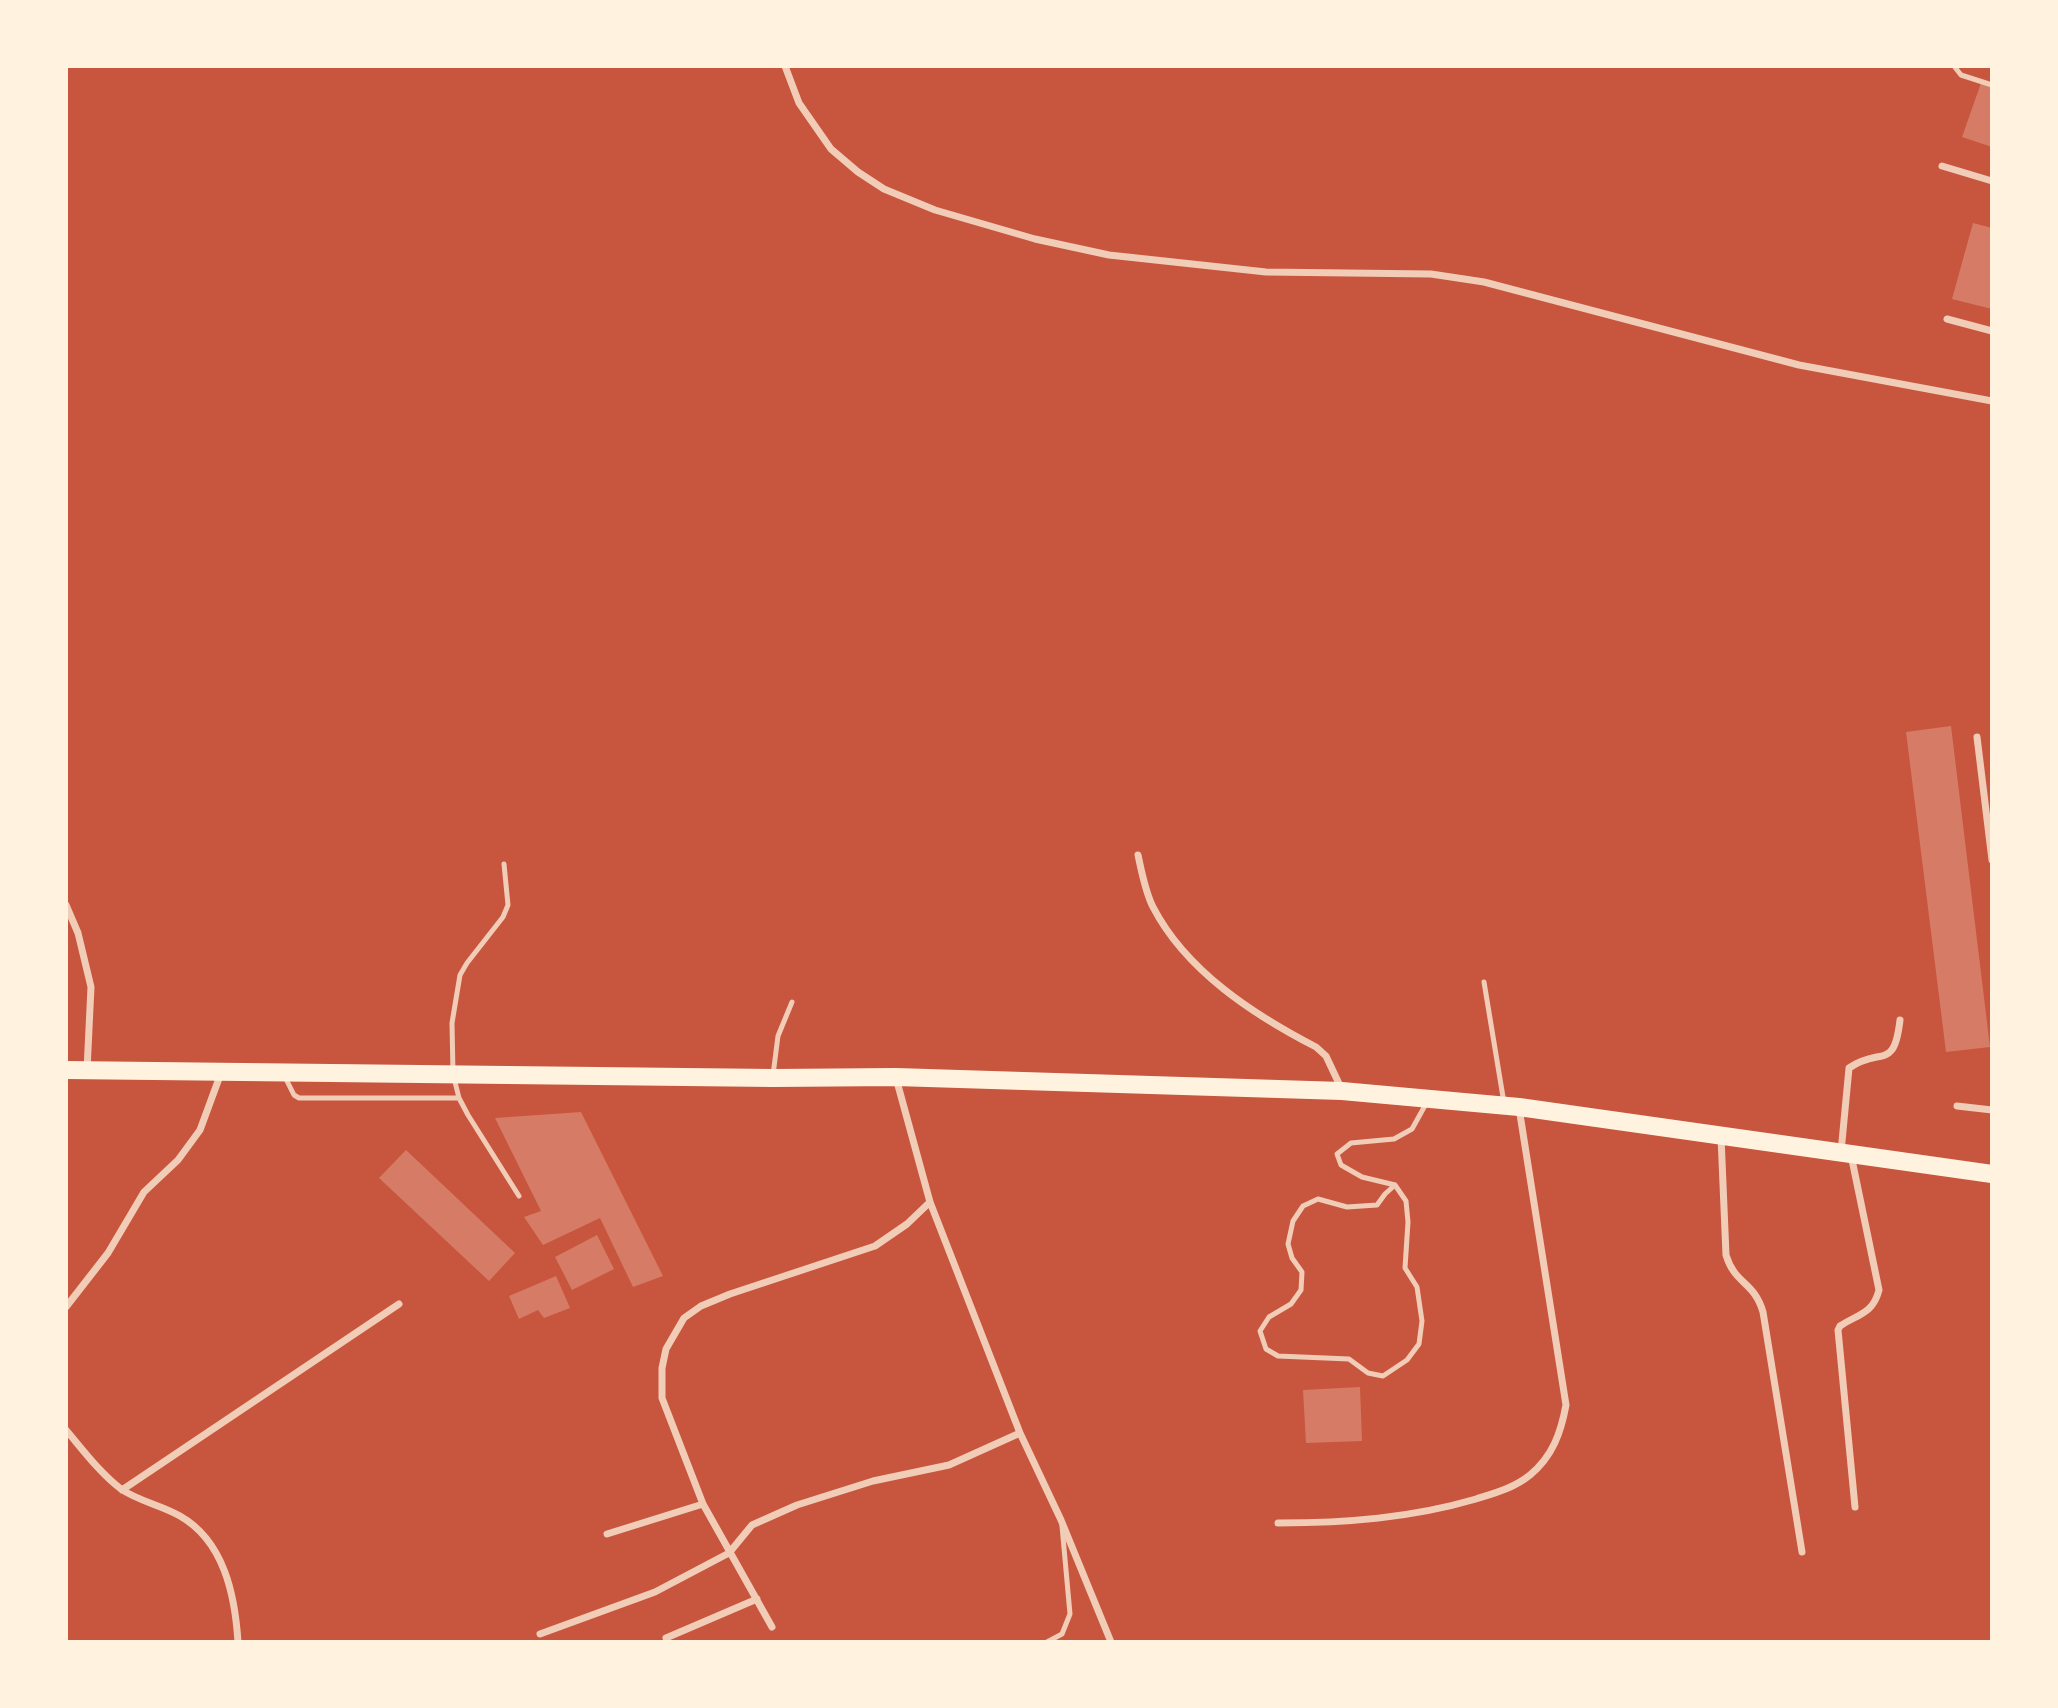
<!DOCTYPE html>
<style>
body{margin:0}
#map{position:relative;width:2058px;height:1708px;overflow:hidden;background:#c8553d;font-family:Figtree,sans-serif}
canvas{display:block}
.frame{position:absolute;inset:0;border:68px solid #fff3e0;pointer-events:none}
</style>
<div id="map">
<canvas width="2058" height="1708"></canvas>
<div class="frame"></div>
</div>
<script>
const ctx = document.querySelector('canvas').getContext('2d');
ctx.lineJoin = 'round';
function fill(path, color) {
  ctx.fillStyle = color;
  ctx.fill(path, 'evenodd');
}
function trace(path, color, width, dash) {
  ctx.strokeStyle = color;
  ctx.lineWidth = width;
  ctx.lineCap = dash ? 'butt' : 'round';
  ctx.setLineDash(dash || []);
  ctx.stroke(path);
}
fill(new Path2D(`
 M 1981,83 L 1992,86 L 1992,147 L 1962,137 Z
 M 1973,223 L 1992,228 L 1992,309 L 1952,299 Z
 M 1951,726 L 1990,1047 L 1946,1052 L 1906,732 Z
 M 581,1112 L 663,1276 L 633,1287 L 600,1218 L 543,1245 L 524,1217 L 541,1211 L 495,1118 Z
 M 406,1150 L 515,1253 L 489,1281 L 379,1178 Z
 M 597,1235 L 614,1269 L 572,1290 L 555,1257 Z
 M 556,1276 L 570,1308 L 544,1318 L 538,1310 L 519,1319 L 509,1296 Z
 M 1360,1387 L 1362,1441 L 1306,1443 L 1303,1390 Z`), '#d67c66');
trace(new Path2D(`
 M 1954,66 L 1961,75 L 1992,85
 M 504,864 L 508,905 L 503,917 L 467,963 L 460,975 L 452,1023 L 453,1074 L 459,1098 L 468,1115 L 519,1196
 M 1484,982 L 1504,1103
 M 773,1075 L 778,1036 L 792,1002
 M 285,1077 L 294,1095 L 299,1098 L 459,1098
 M 1395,1185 L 1385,1194 L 1377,1205 L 1347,1207 L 1318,1199 L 1303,1206 L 1293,1221 L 1288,1244 L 1292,1258 L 1302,1272 L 1301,1290 L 1291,1304 L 1269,1317 L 1260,1331 L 1266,1349 L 1278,1356 L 1349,1359 L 1368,1373 L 1383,1376 L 1407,1360 L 1419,1344 L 1422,1321 L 1417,1287 L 1405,1268 L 1408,1222 L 1406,1201 L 1395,1185 L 1362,1177 L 1341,1165 L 1337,1154 L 1351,1143 L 1394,1139 L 1412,1129 L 1427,1102
 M 1047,1642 L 1062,1634 L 1070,1614 L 1062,1526`), '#f1ccb7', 5);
trace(new Path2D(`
 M 785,66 L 799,103 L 831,149 L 858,172 L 884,189 L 935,210 L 1035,239 L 1109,255 L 1266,272 L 1431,274 L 1484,282 L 1799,365 L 1992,401
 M 1942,166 L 1992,181
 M 1947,319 L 1992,331
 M 1977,737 L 1992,860
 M 1138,855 C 1142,873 1145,891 1153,907 C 1186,971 1254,1015 1316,1047 L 1326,1056 L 1342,1090
 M 66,905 L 78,933 L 91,987 L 87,1070
 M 896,1078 L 930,1202 L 1020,1433 L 1061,1520 L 1111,1642
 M 1957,1106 L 1992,1110
 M 1721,1137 L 1726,1255 C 1735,1285 1754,1281 1763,1312 L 1802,1552
 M 1841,1152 L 1849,1068 C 1881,1046 1894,1072 1900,1020
 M 1851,1155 L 1879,1290 C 1873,1314 1858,1314 1840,1326 L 1838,1330 L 1855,1507
 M 66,1307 L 108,1253 L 144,1192 L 178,1160 L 200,1130 L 221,1073
 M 66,1430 C 83,1450 100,1473 121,1489 C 138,1501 161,1505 180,1516 C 224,1541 235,1595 238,1642
 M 122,1490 L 399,1304
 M 1278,1523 C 1346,1523 1411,1518 1476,1499 C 1495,1493 1514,1488 1530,1475 C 1553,1456 1561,1432 1566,1405 L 1519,1108
 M 607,1534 L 703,1504
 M 772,1627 L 703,1504 L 662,1398 L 662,1368 L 666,1349 L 684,1318 L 701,1306 L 730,1294 L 875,1246 L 907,1224 L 930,1202
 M 540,1634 L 655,1592 L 729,1553 L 752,1525 L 797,1505 L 873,1481 L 949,1465 L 1020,1433
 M 666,1638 L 757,1599`), '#f1ccb7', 7);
trace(new Path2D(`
 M 66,1070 L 773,1078 L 896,1077 L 1342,1091 L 1519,1107 L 1992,1174`), '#fff3e0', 18);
</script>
